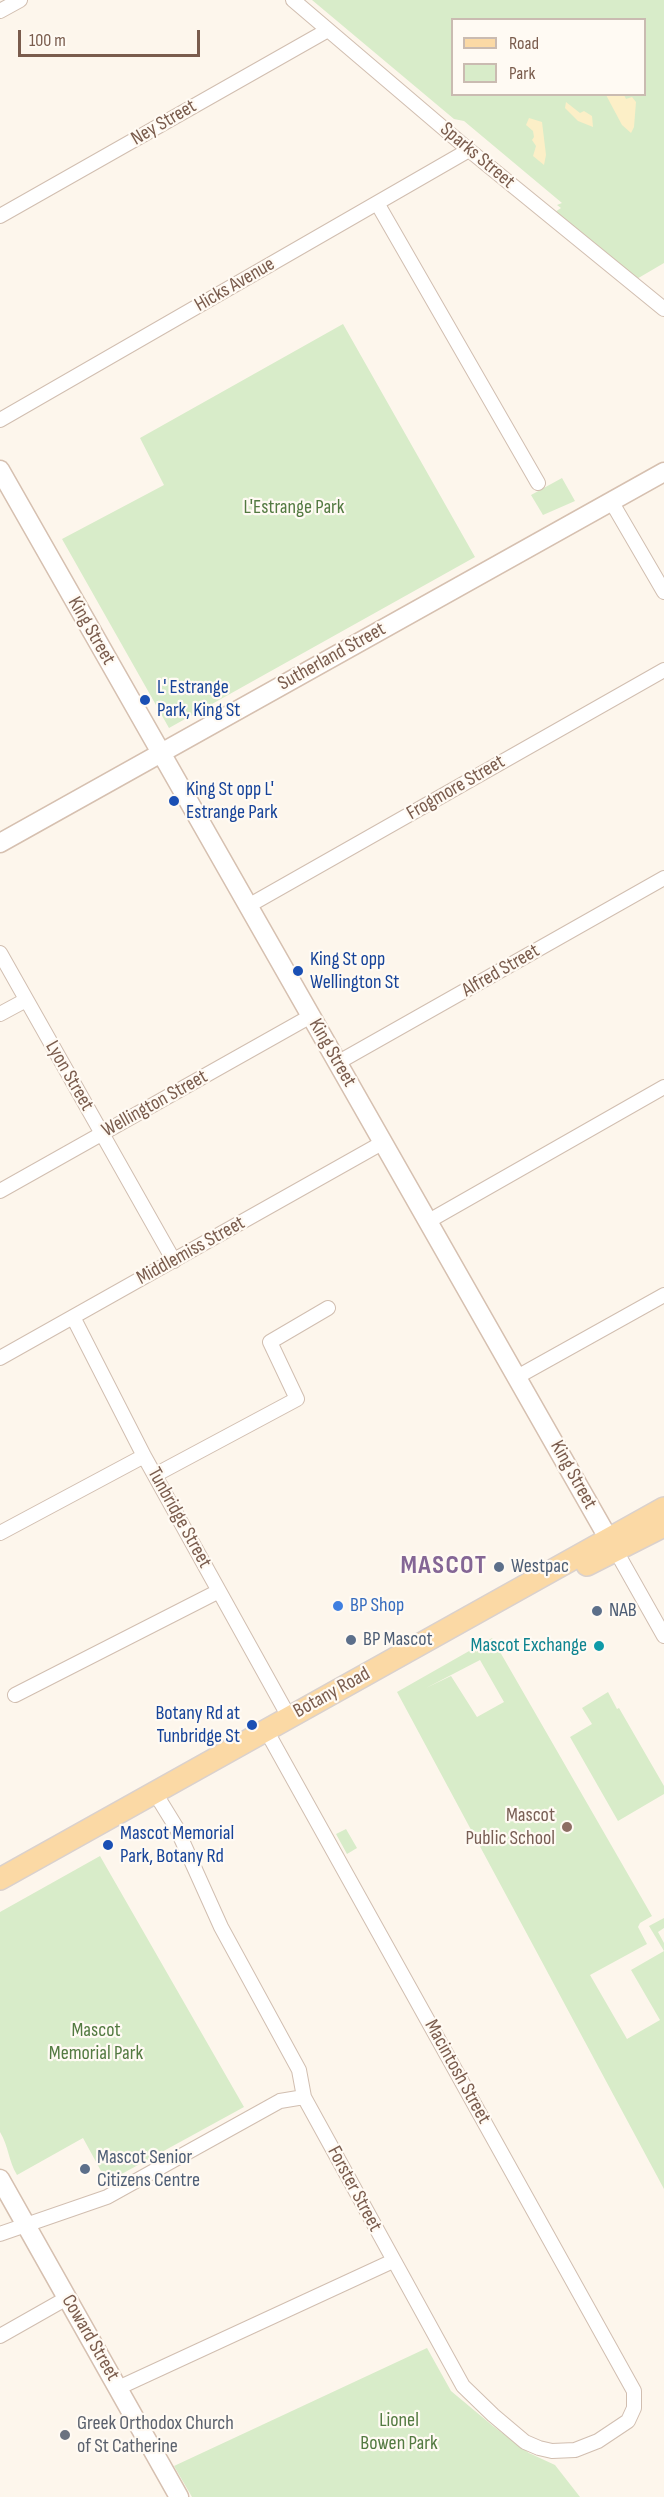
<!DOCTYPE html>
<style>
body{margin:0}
#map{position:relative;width:664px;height:2497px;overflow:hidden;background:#fdf6ec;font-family:"Sofia Sans Condensed",sans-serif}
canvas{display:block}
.legend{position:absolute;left:451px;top:18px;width:195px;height:78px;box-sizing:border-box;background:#fffaf3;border:2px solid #cabbb1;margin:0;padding:8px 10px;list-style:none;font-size:18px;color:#7a5c4d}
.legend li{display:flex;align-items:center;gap:12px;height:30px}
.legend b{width:30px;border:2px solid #cabbb1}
.scale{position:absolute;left:18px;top:30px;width:182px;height:27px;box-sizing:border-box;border:3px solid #7a5c4d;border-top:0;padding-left:8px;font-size:18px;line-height:21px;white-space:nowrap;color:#7a5c4d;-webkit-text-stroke:4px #fffaf3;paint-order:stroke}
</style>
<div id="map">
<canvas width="664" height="2497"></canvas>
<ul class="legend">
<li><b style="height:8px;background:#fbd9a5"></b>Road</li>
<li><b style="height:16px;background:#d8ecc9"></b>Park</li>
</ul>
<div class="scale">100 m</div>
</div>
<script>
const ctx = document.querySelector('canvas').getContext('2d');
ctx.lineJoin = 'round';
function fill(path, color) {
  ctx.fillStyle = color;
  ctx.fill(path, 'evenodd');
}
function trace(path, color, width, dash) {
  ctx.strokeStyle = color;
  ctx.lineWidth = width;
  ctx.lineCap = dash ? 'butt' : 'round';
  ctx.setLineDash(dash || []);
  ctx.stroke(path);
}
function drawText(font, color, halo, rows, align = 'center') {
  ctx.font = font + ' "Sofia Sans Condensed",sans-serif';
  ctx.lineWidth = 4.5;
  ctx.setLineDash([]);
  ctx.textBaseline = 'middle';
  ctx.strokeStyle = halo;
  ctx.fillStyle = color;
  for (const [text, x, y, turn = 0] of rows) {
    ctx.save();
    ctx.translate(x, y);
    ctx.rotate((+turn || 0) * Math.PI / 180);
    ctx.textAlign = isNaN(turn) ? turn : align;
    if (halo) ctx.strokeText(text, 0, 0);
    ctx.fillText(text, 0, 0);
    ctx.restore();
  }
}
fill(new Path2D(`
 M 312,0 L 664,0 L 664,263 L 635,280 L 555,212 L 561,208 L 557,205 L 562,203 L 464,121 L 454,119 ZM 452,20 L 644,20 L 644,94 L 452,94 Z
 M 343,324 L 475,557 L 169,728 L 62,539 L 164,485 L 140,438 Z
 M 562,478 L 575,501 L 543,515 L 531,495 Z
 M 492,1638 L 652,1916 L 640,1923 L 638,1927 L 647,1944 L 590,1975 L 627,2039 L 660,2020 L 631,1970 L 664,1951 L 649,1926 L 664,1918 L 664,1928 L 658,1932 L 664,1943 L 664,2189 L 397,1692 ZM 480,1660 L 504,1702 L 477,1717 L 451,1676 L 426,1688 Z
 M 608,1692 L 617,1709 L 619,1708 L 664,1786 L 664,1794 L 618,1821 L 570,1737 L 592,1724 L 582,1708 Z
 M 346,1829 L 357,1848 L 347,1854 L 336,1834 Z
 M 100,1856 L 244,2107 L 107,2182 L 83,2138 L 17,2175 C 8,2160 9,2147 0,2132 L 0,1912 Z
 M 427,2348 L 451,2391 L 493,2426 L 529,2453 L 555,2465 L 580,2497 L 192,2497 L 174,2466 Z`), '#d8ecc9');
fill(new Path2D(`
 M 606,95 L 624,95 L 626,99 L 632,97 L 636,102 L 634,127 L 631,133 L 622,125 Z
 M 566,102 L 580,113 L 584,111 L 592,116 L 593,127 L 578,121 L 565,108 Z
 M 529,118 L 542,122 L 546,155 L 544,165 L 533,156 L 536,146 L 532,140 L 534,137 L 533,131 L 526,125 Z`), '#fcefc7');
const street = new Path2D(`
 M 293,0 L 469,150 L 664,309
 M 0,11 L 20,0
 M 377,203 L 538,483
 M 0,216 L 328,30
 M 0,420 L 469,150
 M 611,501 L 664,592
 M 248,906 L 664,670
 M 0,953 L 174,1261
 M 0,1014 L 26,1000
 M 337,1063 L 664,878
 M 0,1191 L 311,1016
 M 427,1222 L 664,1087
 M 73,1317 L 144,1456 L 289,1717
 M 0,1358 L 382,1143
 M 517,1377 L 664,1295
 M 155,1475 L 297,1399 L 270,1342 L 328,1308
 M 0,1533 L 144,1456
 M 616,1551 L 664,1636
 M 15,1695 L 219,1591
 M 160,1801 L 176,1827 L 221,1927 L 299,2070 L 304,2097 L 463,2386 L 493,2415 L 525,2442 L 539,2448 L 552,2451 L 575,2450 L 598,2441 L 628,2421 L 634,2408 L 634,2391 L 271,1739
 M 0,2234 L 107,2197 L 280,2101 L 304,2097
 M 0,2336 L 67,2298
 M 118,2388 L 393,2261`);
const secondary = new Path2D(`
 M 0,470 L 615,1550
 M 0,843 L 664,472
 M 0,2179 L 179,2497`);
const primary = new Path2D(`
 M 587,1565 L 664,1526
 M 0,1879 L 664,1508`);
trace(street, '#d1beb0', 16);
trace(secondary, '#d6c0b0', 21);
trace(primary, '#dad1cd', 24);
trace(street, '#fff', 14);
trace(secondary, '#fff', 18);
trace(primary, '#fbd9a5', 21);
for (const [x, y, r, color] of [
 [145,700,6,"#1a4fb4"],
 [174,801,6,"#1a4fb4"],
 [298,971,6,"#1a4fb4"],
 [499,1567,6,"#5c6f8a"],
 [338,1606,6,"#3f7fe0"],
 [597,1611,6,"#5c6f8a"],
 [351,1640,6,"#5c6f8a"],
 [599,1646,6,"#0f9aa8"],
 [252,1725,6,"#1a4fb4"],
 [567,1827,6,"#8d6e63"],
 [108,1845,6,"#1a4fb4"],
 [85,2169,6,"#5c6f8a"],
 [65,2435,6,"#6b7280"]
]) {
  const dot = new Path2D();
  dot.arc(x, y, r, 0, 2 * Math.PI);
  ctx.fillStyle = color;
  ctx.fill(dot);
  trace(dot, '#fffaf3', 2);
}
drawText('20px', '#7a5c4d', '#fffaf3', [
 ["Ney Street",164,123,-30],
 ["Sparks Street",477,156,40],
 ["Hicks Avenue",235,285,-30],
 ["King Street",91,631,60],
 ["Sutherland Street",332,657,-29],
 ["Frogmore Street",456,788,-30],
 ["Alfred Street",501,971,-30],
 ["King Street",332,1053,60],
 ["Lyon Street",69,1076,60],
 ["Wellington Street",155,1104,-29],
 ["Middlemiss Street",191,1251,-29],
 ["King Street",573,1475,61],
 ["Tunbridge Street",179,1518,61],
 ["Botany Road",332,1693,-29],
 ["Macintosh Street",457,2072,61],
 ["Forster Street",354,2189,62],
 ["Coward Street",90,2338,60]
]);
drawText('20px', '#537a41', '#fffaf3', [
 ["L'Estrange Park",294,508],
 ["Mascot",96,2031],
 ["Memorial Park",96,2054],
 ["Lionel",399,2421],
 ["Bowen Park",399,2444]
]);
drawText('20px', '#164399', '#fffaf3', [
 ["L' Estrange",157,688],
 ["Park, King St",157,711],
 ["King St opp L'",186,790],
 ["Estrange Park",186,813],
 ["King St opp",310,960],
 ["Wellington St",310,983],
 ["Botany Rd at",240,1714,"right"],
 ["Tunbridge St",240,1737,"right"],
 ["Mascot Memorial",120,1834],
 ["Park, Botany Rd",120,1857]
], 'left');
drawText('20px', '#4e5e75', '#fffaf3', [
 ["Westpac",511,1567],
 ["NAB",609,1611],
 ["BP Mascot",363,1640],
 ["Mascot Senior",97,2158],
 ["Citizens Centre",97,2181]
], 'left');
drawText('20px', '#366cbe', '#fffaf3', [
 ["BP Shop",350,1606]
], 'left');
drawText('20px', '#0d838f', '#fffaf3', [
 ["Mascot Exchange",587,1646]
], 'right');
drawText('20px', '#785e54', '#fffaf3', [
 ["Mascot",555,1816],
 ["Public School",555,1839]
], 'right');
drawText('20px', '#5b616d', '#fffaf3', [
 ["Greek Orthodox Church",77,2424],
 ["of St Catherine",77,2447]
], 'left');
ctx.letterSpacing = '1.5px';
drawText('bold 26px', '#846695', '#fffaf3', [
 ["MASCOT",444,1566]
]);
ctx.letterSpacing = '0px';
</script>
